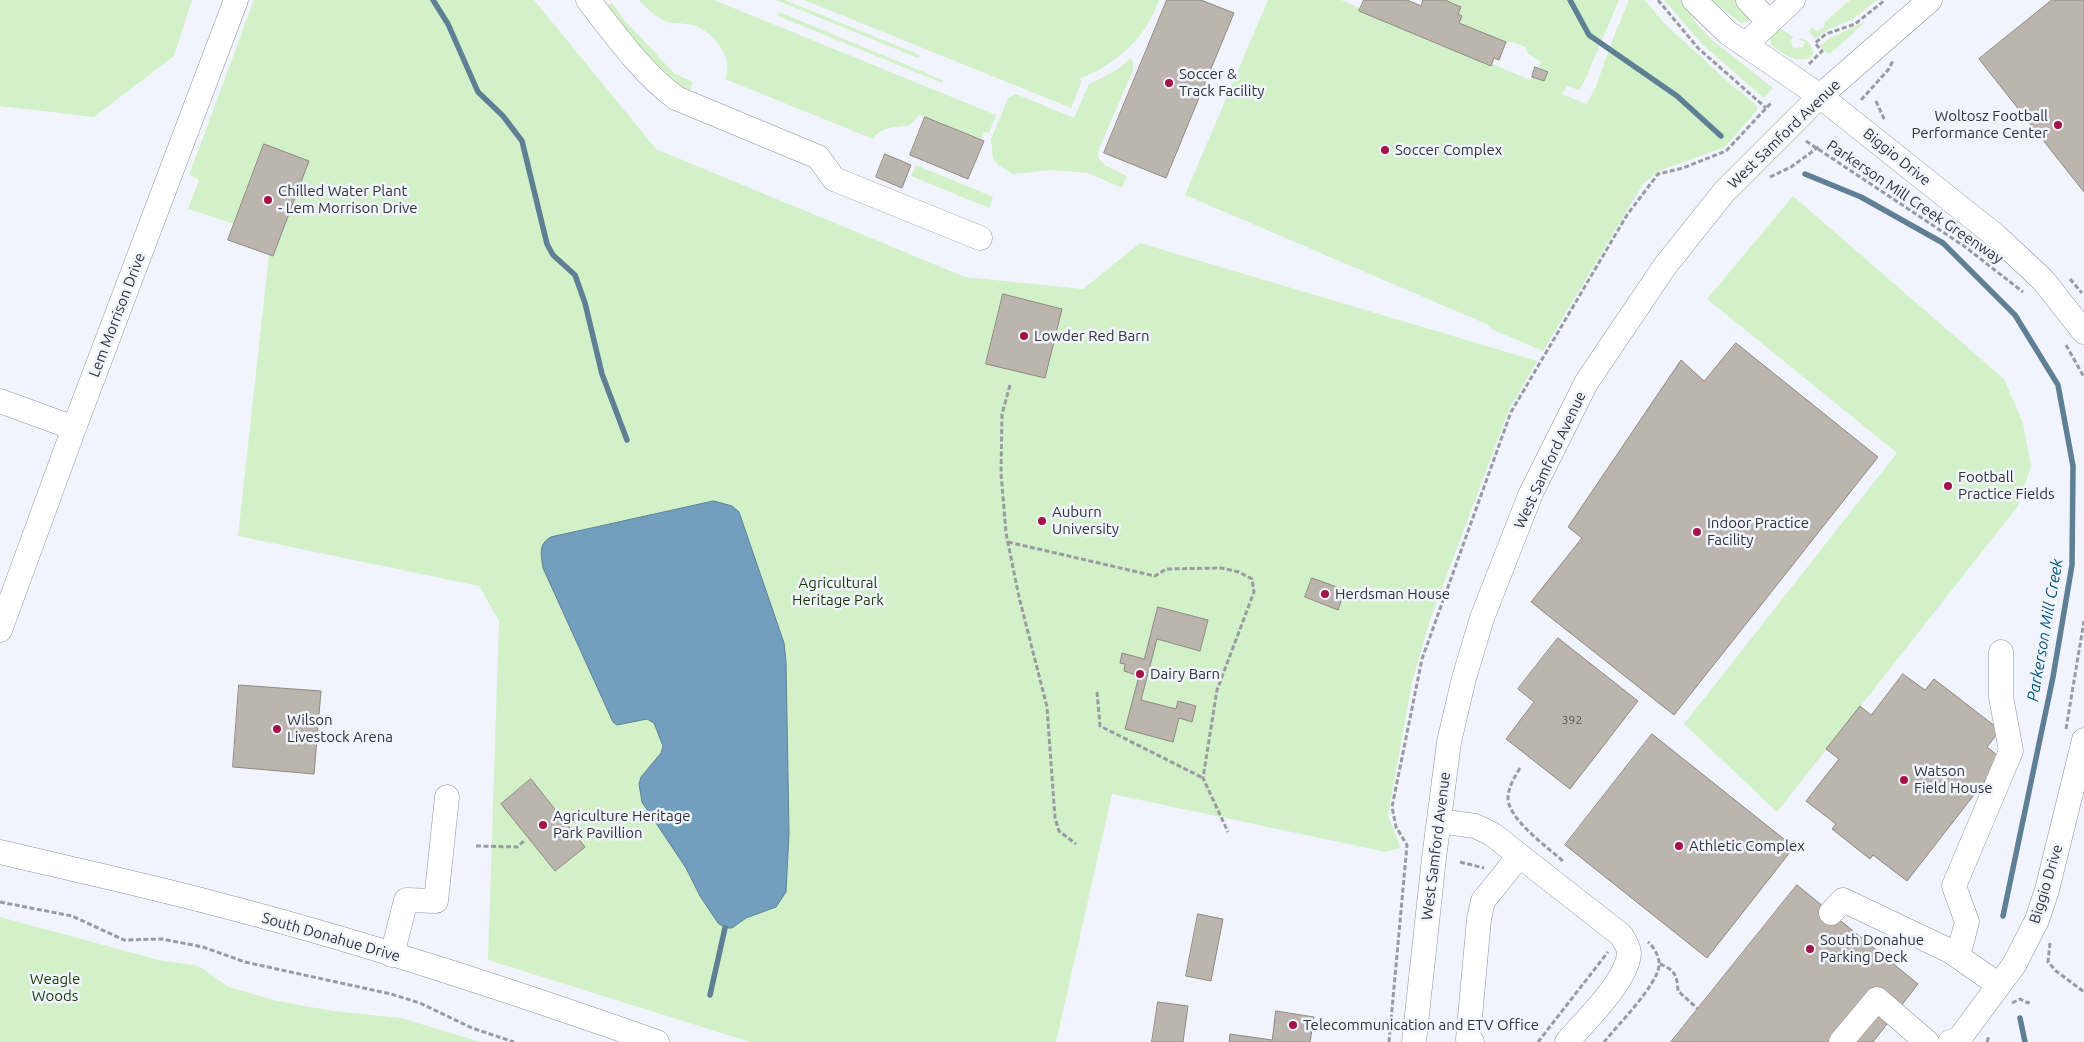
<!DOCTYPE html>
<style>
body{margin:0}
canvas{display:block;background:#f1f4fd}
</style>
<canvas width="2084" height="1042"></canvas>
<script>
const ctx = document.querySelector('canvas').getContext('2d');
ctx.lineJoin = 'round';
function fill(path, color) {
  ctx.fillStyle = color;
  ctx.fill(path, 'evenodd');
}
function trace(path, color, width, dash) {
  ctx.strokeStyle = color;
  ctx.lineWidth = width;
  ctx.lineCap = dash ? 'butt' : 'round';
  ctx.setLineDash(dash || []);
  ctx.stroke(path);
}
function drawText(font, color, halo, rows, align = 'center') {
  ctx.font = font + ' Ubuntu,sans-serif';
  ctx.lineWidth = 5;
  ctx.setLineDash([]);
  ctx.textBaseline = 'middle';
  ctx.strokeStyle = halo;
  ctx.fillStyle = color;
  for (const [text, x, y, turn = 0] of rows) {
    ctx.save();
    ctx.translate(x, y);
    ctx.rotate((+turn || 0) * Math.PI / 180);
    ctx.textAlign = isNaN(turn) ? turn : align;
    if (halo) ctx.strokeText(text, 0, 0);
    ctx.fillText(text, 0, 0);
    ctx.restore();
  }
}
fill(new Path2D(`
 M 0,0 L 192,0 L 174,56 L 94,117 L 0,106 Z
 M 254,0 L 534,0 L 656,149 L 965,277 L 1083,289 L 1140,243 L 1537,361 L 1509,410 L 1430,620 L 1412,683 L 1388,815 L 1401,848 L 1386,852 L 1112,794 L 1056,1042 L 750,1042 L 488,960 L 499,621 L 479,586 L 238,536 L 271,236 L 188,209 L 199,180 L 189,175 Z
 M 639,0 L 714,0 L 996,115 L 989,133 L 984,132 L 981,140 L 919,115 L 910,125 C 895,128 881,126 873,139 L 725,79 C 735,59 714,32 693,25 C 685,23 669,24 663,20 C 654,15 646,8 639,0 Z
 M 776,0 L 785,0 L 920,55 L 918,58 Z
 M 804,0 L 1159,0 C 1146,39 1116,64 1079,79 L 1082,81 L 1071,108 Z
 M 1268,0 L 1341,0 L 1530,80 L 1532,77 L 1544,81 L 1548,72 L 1538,68 L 1541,62 L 1527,53 L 1526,47 L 1512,42 L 1506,42 L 1459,23 L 1462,16 L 1458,14 L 1461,7 L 1445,0 L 1619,0 L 1585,80 L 1579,90 L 1567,86 L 1562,94 L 1586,104 L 1595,89 L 1612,41 L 1629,0 L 1645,0 L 1665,24 L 1738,91 L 1739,90 L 1757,106 L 1757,110 L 1725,147 L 1659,171 L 1643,184 L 1543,351 L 1491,329 L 1491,326 L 1185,195 Z
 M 1664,0 L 1681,0 L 1698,25 L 1712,40 L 1773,88 L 1764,98 L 1704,46 Z
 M 1711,0 L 1737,0 L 1750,18 L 1747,22 L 1741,23 Z
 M 1850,0 L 1877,0 L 1853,19 L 1829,29 L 1815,39 L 1809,32 L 1812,27 L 1816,31 L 1824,28 L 1825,22 Z
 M 612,3 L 625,21 L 675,74 L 693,82 L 689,93 L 659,70 L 606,5 Z
 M 779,12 L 943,80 L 942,83 L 778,16 Z
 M 1866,21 L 1836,49 L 1828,54 L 1820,46 L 1828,39 Z
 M 1778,29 L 1782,29 L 1793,37 L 1791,40 L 1793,48 L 1803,47 L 1805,43 L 1804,41 L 1798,40 L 1802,38 C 1809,41 1812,46 1813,54 L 1809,58 C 1794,63 1782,53 1771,45 L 1770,37 Z
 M 1131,58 L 1133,63 L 1133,71 L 1098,151 L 1098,157 L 1105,165 L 1127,176 L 1122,188 L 1088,173 L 1053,170 L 1013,174 L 998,165 L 993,158 L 991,139 L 1008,98 L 1016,94 L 1074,118 L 1089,84 L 1115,71 Z
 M 916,165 L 993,197 L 989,208 L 911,176 Z
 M 1793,196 L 2004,379 L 2023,423 L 2031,466 L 2018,506 L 1777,812 L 1684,724 L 1897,453 L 1707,299 Z
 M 0,917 L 159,960 L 199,966 L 229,987 L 277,1001 L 333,1011 L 401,1018 L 481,1042 L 0,1042 Z`), '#d3f1c9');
const water = new Path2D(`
 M 714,501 L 732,506 L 739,512 L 784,643 L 786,662 L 789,833 L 786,892 L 776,907 L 746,918 L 732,928 L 725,928 L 718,923 L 700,896 L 686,868 L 642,802 L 639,784 L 641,777 L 661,753 L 663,746 L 654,723 L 647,719 L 617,725 L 613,722 L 543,568 C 541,554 538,544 551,537 Z`);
fill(water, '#729fbd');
trace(water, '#5f7f95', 1);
trace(new Path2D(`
 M 433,0 L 448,24 L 478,92 L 503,116 L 522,141 L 547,244 L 553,255 L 575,275 L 585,303 L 602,374 L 627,440
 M 1570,0 L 1589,35 L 1677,96 L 1721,136
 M 1805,174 L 1861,197 L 1943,243 L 2015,315 L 2058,385 L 2073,466 L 2072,565 L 2053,677 L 2003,916
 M 710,995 L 725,928
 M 2020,1018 L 2025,1042`), '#5f7f95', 5.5);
const building = new Path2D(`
 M 1167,0 L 1201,0 L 1234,13 L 1166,178 L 1104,153 Z
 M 1364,0 L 1407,0 L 1421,6 L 1423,0 L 1445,0 L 1461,7 L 1458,14 L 1462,16 L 1459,23 L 1506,42 L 1499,60 L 1494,58 L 1491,66 L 1359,11 Z
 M 2052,0 L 2084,0 L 2084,192 L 1979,59 Z
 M 1535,67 L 1548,72 L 1544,81 L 1532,77 Z
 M 925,117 L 984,141 L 968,179 L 910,155 Z
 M 264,144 L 309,161 L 273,256 L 228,240 Z
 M 885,154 L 911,165 L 902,188 L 876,177 Z
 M 1003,294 L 1062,309 L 1045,378 L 986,364 Z
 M 1736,343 L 1878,457 L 1674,715 L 1531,602 L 1582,538 L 1568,527 L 1681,360 L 1704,381 Z
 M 1312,578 L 1345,590 L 1338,610 L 1305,597 Z
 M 1158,607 L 1208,620 L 1200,651 L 1157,639 L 1141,700 L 1176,709 L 1178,701 L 1196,706 L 1192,722 L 1179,718 L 1173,742 L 1125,729 L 1139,676 L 1124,671 L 1125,664 L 1120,663 L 1122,653 L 1144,659 Z
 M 1558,638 L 1638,701 L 1570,789 L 1506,739 L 1534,702 L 1518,689 Z
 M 1903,674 L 1925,690 L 1934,679 L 2000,730 L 1987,747 L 2002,759 L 1907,881 L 1873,855 L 1870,859 L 1832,829 L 1836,824 L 1806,801 L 1839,759 L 1826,749 L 1860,706 L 1871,715 Z
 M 239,685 L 321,691 L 314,774 L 233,767 Z
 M 1652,734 L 1794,847 L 1707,958 L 1565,845 Z
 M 531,779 L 585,847 L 555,871 L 501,804 Z
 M 1797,885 L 1918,984 L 1873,1042 L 1671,1042 Z
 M 1198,914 L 1223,919 L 1211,981 L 1186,976 Z
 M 1158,1002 L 1188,1006 L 1183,1042 L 1152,1042 Z
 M 1276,1011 L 1314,1017 L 1310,1042 L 1229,1042 L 1230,1034 L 1272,1040 Z`);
fill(building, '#bcb5ae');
trace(building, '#8f8982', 1);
const minor = new Path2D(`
 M 588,0 C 615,34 642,73 676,98 L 818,157 L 834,179 L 980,238
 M 1694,0 L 1728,33 L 1820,96 L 1996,236 L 2043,280 L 2084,332
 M 1748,0 L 1769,22
 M 1745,45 L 1793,0
 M 0,401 L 74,428
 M 0,630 L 74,428 L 236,0
 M 1439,821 L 1475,826 L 1492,834 L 1621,935 C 1624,940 1629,947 1629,953 C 1628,980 1585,1021 1567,1042
 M 0,852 C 75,870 150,886 224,906 C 370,944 514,992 657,1042
 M 1831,913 L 1843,900 L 1950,951 L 1999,985
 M 392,955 L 406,900 L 436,901 L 447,797
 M 1958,956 L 1967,922 L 1954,886 L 2011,751 L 2001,697 L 2001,652
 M 1414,1042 L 1434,858 L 1449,742 L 1464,678 L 1482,618 L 1531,493 L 1586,383 L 1665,266 L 1724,192 L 1820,96 L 1930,0
 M 1472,1042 L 1468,1039 L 1479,919 L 1483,901 L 1519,856
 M 1841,1042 L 1877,999 L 1927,1042
 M 1950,1042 L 1959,1039 L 2014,965 L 2037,920 L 2047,890 L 2084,740`);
trace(minor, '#8e919a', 25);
trace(new Path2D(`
 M 1658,0 L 1698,48 L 1766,108
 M 1809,64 L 1822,51 L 1815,43 L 1826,34 L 1855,24 L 1885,0
 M 1861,100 L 1888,70 L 1893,61
 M 1876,101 L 1885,121
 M 1806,141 L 1964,246 L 2023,292
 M 1770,177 L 1791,167 L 1820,146
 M 2070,279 L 2082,293
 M 2066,345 L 2084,377
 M 1010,385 L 1002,414 L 1001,473 L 1006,533 L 1019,597 L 1047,707 L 1055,818 L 1059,831 L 1076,844
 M 1008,542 L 1155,576 L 1166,569 L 1221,568 L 1239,572 L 1252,579 L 1254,592 L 1217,690 L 1203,778 L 1228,832
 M 1097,692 L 1100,726 L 1203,778
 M 2066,729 L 2084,621
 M 1520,768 C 1514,778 1509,786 1508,797 C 1507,819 1549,848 1564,862
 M 476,846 L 517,847 L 525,840
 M 1460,862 L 1484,868
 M 0,902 L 72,916 L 124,940 L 162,939 L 203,947 L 245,962 L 391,994 L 420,1003 L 472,1028 L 514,1042
 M 2050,943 L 2048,962 L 2056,971 L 2084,992
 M 1660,964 C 1675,970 1677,975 1678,991 L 1698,1009
 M 2012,1003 L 2020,999 L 2028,1003 L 2030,1000
 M 1389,1042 L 1407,845 L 1396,827 L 1392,807 L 1422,659 L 1511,412 L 1627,215 L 1658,174 L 1683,168 L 1726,151 L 1771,103
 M 1538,1042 L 1608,952
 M 1604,1042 C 1618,1025 1657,985 1659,966 C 1660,957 1654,947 1648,942
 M 1987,1042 L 1989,1036`), '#999ba1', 3, [5, 2.5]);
trace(minor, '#fff', 24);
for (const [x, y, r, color] of [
 [1169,83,5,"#a61147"],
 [2058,125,5,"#a61147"],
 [1385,150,5,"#a61147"],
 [268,200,5,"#a61147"],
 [1024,336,5,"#a61147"],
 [1948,486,5,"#a61147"],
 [1042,521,5,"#a61147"],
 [1697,532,5,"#a61147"],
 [1325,594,5,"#a61147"],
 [1140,674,5,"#a61147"],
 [277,729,5,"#a61147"],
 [1904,780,5,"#a61147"],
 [543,825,5,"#a61147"],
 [1679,846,5,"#a61147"],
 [1810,949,5,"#a61147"],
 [1293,1025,5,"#a61147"]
]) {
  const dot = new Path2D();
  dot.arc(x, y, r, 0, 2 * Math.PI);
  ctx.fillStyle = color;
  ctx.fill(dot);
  trace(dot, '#f1f4fd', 2);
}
drawText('12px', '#545455', null, [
 ["392",1572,720]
]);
drawText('15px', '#323337', '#f1f4fd', [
 ["Soccer &",1179,74],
 ["Track Facility",1179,91],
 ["Woltosz Football",2048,116,"right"],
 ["Performance Center",2048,133,"right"],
 ["Soccer Complex",1395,150],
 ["Chilled Water Plant",278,191],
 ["- Lem Morrison Drive",278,208],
 ["Lowder Red Barn",1034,336],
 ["Football",1958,477],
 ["Practice Fields",1958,494],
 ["Auburn",1052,512],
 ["University",1052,529],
 ["Indoor Practice",1707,523],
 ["Facility",1707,540],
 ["Herdsman House",1335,594],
 ["Dairy Barn",1150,674],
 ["Wilson",287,720],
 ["Livestock Arena",287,737],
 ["Watson",1914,771],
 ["Field House",1914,788],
 ["Agriculture Heritage",553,816],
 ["Park Pavillion",553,833],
 ["Athletic Complex",1689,846],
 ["South Donahue",1820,940],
 ["Parking Deck",1820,957],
 ["Telecommunication and ETV Office",1303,1025]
], 'left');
drawText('15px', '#323337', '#f1f4fd', [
 ["West Samford Avenue",1784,134,-44],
 ["Biggio Drive",1897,157,39],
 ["Parkerson Mill Creek Greenway",1915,202,34],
 ["Lem Morrison Drive",117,315,-69],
 ["West Samford Avenue",1550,460,-65],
 ["West Samford Avenue",1436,846,-83],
 ["Biggio Drive",2046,884,-73],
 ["South Donahue Drive",331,937,16]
]);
drawText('15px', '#163d02', '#f1f4fd', [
 ["Agricultural",838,583],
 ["Heritage Park",838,600],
 ["Weagle",55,979],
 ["Woods",55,996]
]);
drawText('italic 16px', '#00557d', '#f1f4fd', [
 ["Parkerson Mill Creek",2045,630,-80]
]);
</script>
